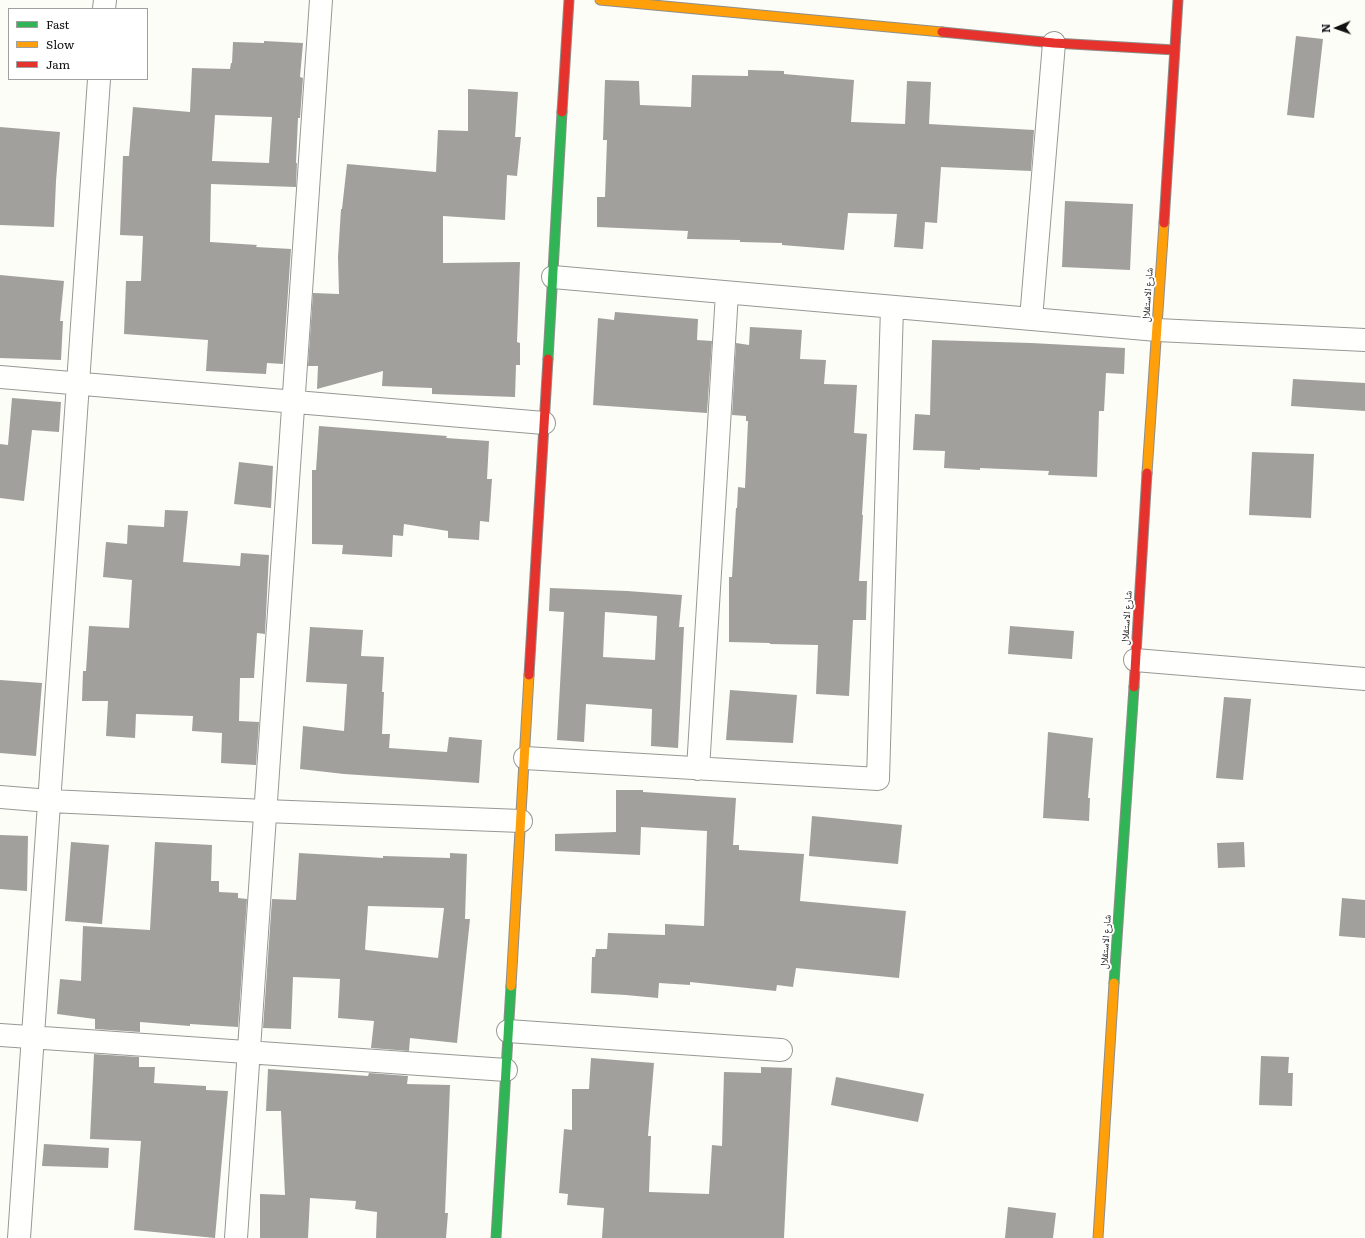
<!DOCTYPE html>
<meta charset="utf-8">
<style>
body{margin:0}
#map{position:relative;width:1365px;height:1238px;overflow:hidden;background:#fdfdf7;font-family:Literata,serif}
canvas{display:block}
.legend{position:absolute;left:8px;top:8px;width:140px;height:72px;box-sizing:border-box;background:#fff;border:1px solid #a0a0a0;margin:0;padding:5px 7px;list-style:none;font-size:12px;color:#111}
.legend li{display:flex;align-items:center;gap:8px;height:20px}
.legend b{width:20px;border:1px solid #a0a0a0}
.north{position:absolute;left:1317px;top:8px;width:40px;height:40px;-webkit-text-stroke:3px #fff;paint-order:stroke;rotate:268deg;font-size:11px;font-weight:700;line-height:16px;text-align:center;color:#111}
.north::after{content:'';display:block;margin:auto;width:14px;height:18px;background:#111;clip-path:polygon(50% 0,100% 100%,50% 72%,0 100%)}
</style>
<div id="map">
<canvas width="1365" height="1238"></canvas>
<ul class="legend">
<li><b style="height:5px;background:#30b455"></b>Fast</li>
<li><b style="height:5px;background:#ff9f0a"></b>Slow</li>
<li><b style="height:5px;background:#e5322d"></b>Jam</li>
</ul>
<div class="north">N</div>
</div>
<script>
const ctx = document.querySelector('canvas').getContext('2d');
ctx.lineJoin = 'round';
function fill(path, color) {
  ctx.fillStyle = color;
  ctx.fill(path, 'evenodd');
}
function trace(path, color, width, dash) {
  ctx.strokeStyle = color;
  ctx.lineWidth = width;
  ctx.lineCap = dash ? 'butt' : 'round';
  ctx.setLineDash(dash || []);
  ctx.stroke(path);
}
function drawText(font, color, halo, rows, align = 'center') {
  ctx.font = font + ' Literata,"Noto Naskh Arabic",serif';
  ctx.lineWidth = 4;
  ctx.setLineDash([]);
  ctx.textBaseline = 'middle';
  ctx.strokeStyle = halo;
  ctx.fillStyle = color;
  for (const [text, x, y, turn = 0] of rows) {
    ctx.save();
    ctx.translate(x, y);
    ctx.rotate((+turn || 0) * Math.PI / 180);
    ctx.textAlign = isNaN(turn) ? turn : align;
    if (halo) ctx.strokeText(text, 0, 0);
    ctx.fillText(text, 0, 0);
    ctx.restore();
  }
}
fill(new Path2D(`
 M 1296,36 L 1323,39 L 1314,118 L 1287,115 Z
 M 264,41 L 303,43 L 300,77 L 303,78 L 300,118 L 298,118 L 296,163 L 297,163 L 296,187 L 211,184 L 210,242 L 257,245 L 256,247 L 291,249 L 283,364 L 267,363 L 266,374 L 206,371 L 208,340 L 124,334 L 126,281 L 141,281 L 143,236 L 120,235 L 123,156 L 129,156 L 133,107 L 190,112 L 192,68 L 230,69 L 231,63 L 232,63 L 233,42 L 264,43 ZM 215,115 L 272,117 L 269,163 L 212,161 Z
 M 748,70 L 784,71 L 784,74 L 854,80 L 851,122 L 905,124 L 907,81 L 931,82 L 929,124 L 1034,130 L 1031,171 L 941,167 L 937,223 L 925,222 L 923,249 L 894,247 L 897,214 L 848,213 L 844,250 L 782,245 L 782,243 L 740,242 L 740,240 L 687,239 L 688,231 L 597,227 L 597,197 L 605,197 L 607,140 L 603,140 L 605,80 L 639,81 L 640,105 L 691,107 L 692,75 L 748,76 Z
 M 468,89 L 518,92 L 515,137 L 521,137 L 517,176 L 507,175 L 505,220 L 443,216 L 443,263 L 520,262 L 517,342 L 520,343 L 520,365 L 516,365 L 515,397 L 432,394 L 432,388 L 382,386 L 383,371 L 317,389 L 318,366 L 308,366 L 313,293 L 339,294 L 338,257 L 341,209 L 342,209 L 347,164 L 436,172 L 438,130 L 468,131 Z
 M 0,127 L 60,132 L 56,181 L 54,227 L 0,225 Z
 M 1065,201 L 1133,204 L 1130,270 L 1062,267 Z
 M 0,275 L 64,281 L 60,321 L 63,321 L 61,360 L 0,358 Z
 M 615,312 L 698,319 L 697,340 L 712,341 L 707,413 L 593,405 L 598,318 L 614,320 Z
 M 750,327 L 802,330 L 800,359 L 826,360 L 824,384 L 857,385 L 854,433 L 867,434 L 862,515 L 863,515 L 859,581 L 867,581 L 866,620 L 853,620 L 849,696 L 816,694 L 818,645 L 770,644 L 770,643 L 729,642 L 729,577 L 732,577 L 736,508 L 737,508 L 738,487 L 745,488 L 748,421 L 746,421 L 746,416 L 732,415 L 736,343 L 749,345 Z
 M 932,340 L 1031,343 L 1125,348 L 1124,374 L 1106,373 L 1104,411 L 1099,411 L 1097,477 L 1048,475 L 1049,471 L 980,468 L 980,470 L 944,468 L 945,451 L 913,450 L 915,414 L 930,415 Z
 M 1293,379 L 1365,383 L 1365,411 L 1291,406 Z
 M 12,398 L 61,402 L 59,432 L 32,430 L 24,501 L 0,498 L 0,444 L 8,445 Z
 M 319,426 L 447,436 L 446,438 L 489,441 L 487,479 L 492,479 L 489,522 L 480,521 L 479,540 L 448,538 L 448,531 L 404,524 L 403,536 L 393,535 L 392,557 L 342,554 L 343,545 L 312,544 L 312,470 L 316,470 Z
 M 1252,452 L 1314,454 L 1311,518 L 1249,515 Z
 M 239,462 L 273,466 L 271,508 L 234,504 Z
 M 165,510 L 188,511 L 183,562 L 240,566 L 241,553 L 269,555 L 265,634 L 257,633 L 254,678 L 240,678 L 239,721 L 259,722 L 256,765 L 221,763 L 222,733 L 192,731 L 193,716 L 136,714 L 135,738 L 106,736 L 108,701 L 82,701 L 83,671 L 86,671 L 89,626 L 129,628 L 132,580 L 103,577 L 106,542 L 127,544 L 128,525 L 164,527 Z
 M 550,588 L 627,591 L 682,595 L 679,627 L 684,627 L 678,748 L 651,746 L 652,709 L 586,704 L 584,742 L 557,740 L 564,612 L 549,611 ZM 605,612 L 657,616 L 655,660 L 603,657 Z
 M 1010,626 L 1074,631 L 1072,659 L 1008,654 Z
 M 310,627 L 363,630 L 361,656 L 384,657 L 382,692 L 384,692 L 382,734 L 390,734 L 389,748 L 447,752 L 449,737 L 482,740 L 479,783 L 344,774 L 300,769 L 303,726 L 344,731 L 347,684 L 306,682 Z
 M 0,680 L 42,683 L 36,756 L 0,753 Z
 M 730,690 L 797,695 L 793,743 L 726,740 Z
 M 1224,697 L 1251,699 L 1243,780 L 1216,778 Z
 M 1048,732 L 1093,738 L 1088,798 L 1090,798 L 1089,821 L 1043,818 Z
 M 616,790 L 643,790 L 643,792 L 736,798 L 733,845 L 739,845 L 739,850 L 804,854 L 800,901 L 906,911 L 899,978 L 796,968 L 793,987 L 777,985 L 776,991 L 690,982 L 690,985 L 659,983 L 658,998 L 626,995 L 591,993 L 592,957 L 595,957 L 596,949 L 607,949 L 608,933 L 665,935 L 665,924 L 704,926 L 707,831 L 641,827 L 640,855 L 555,851 L 555,834 L 616,832 Z
 M 812,816 L 902,825 L 898,864 L 809,856 Z
 M 0,835 L 28,836 L 27,891 L 0,889 Z
 M 71,842 L 109,845 L 102,924 L 65,921 Z
 M 155,842 L 212,845 L 211,881 L 219,881 L 219,892 L 238,893 L 238,898 L 247,899 L 238,1027 L 190,1024 L 190,1026 L 140,1022 L 140,1032 L 95,1029 L 95,1019 L 57,1014 L 60,979 L 81,981 L 83,926 L 150,930 Z
 M 1244,842 L 1245,867 L 1218,868 L 1217,843 Z
 M 299,853 L 383,858 L 383,856 L 450,858 L 450,853 L 467,854 L 465,919 L 470,919 L 457,1043 L 410,1038 L 409,1051 L 371,1048 L 374,1021 L 338,1018 L 340,979 L 293,977 L 291,1029 L 263,1028 L 272,899 L 296,900 ZM 368,906 L 444,908 L 438,958 L 366,950 L 365,949 Z
 M 1342,898 L 1365,900 L 1365,938 L 1339,936 Z
 M 94,1054 L 139,1057 L 139,1067 L 155,1067 L 154,1083 L 206,1086 L 206,1090 L 228,1091 L 215,1238 L 134,1230 L 141,1141 L 90,1139 Z
 M 1261,1056 L 1289,1057 L 1288,1073 L 1293,1073 L 1292,1106 L 1259,1105 Z
 M 591,1058 L 654,1063 L 648,1136 L 651,1136 L 649,1192 L 709,1194 L 712,1145 L 722,1146 L 724,1072 L 761,1073 L 761,1067 L 792,1068 L 784,1238 L 602,1238 L 604,1208 L 567,1205 L 568,1194 L 559,1193 L 564,1129 L 572,1130 L 572,1089 L 589,1089 Z
 M 268,1069 L 368,1076 L 369,1073 L 408,1076 L 407,1084 L 450,1085 L 445,1213 L 448,1213 L 446,1238 L 376,1238 L 377,1212 L 355,1209 L 356,1201 L 310,1198 L 308,1238 L 260,1238 L 260,1194 L 285,1195 L 281,1111 L 266,1111 Z
 M 836,1077 L 924,1094 L 918,1122 L 831,1105 Z
 M 44,1144 L 109,1148 L 108,1168 L 42,1166 Z
 M 1008,1207 L 1056,1213 L 1053,1238 L 1005,1238 Z`), '#a1a09c');
const street = new Path2D(`
 M 104,9 L 105,0
 M 553,277 L 1157,330 L 1365,340
 M 1031,319 L 1054,43
 M 0,377 L 544,423
 M 1135,660 L 1365,679
 M 525,758 L 878,779 L 892,307
 M 698,769 L 727,293
 M 0,797 L 50,801 L 265,811 L 521,821
 M 508,1031 L 781,1050
 M 0,1035 L 506,1070
 M 19,1238 L 99,79
 M 236,1238 L 321,0`);
const fast = new Path2D(`
 M 548,359 L 562,112
 M 1114,983 L 1134,687
 M 496,1238 L 511,986`);
const slow = new Path2D(`
 M 600,0 L 942,32
 M 1147,473 L 1164,223
 M 511,986 L 529,675
 M 1098,1238 L 1114,983`);
const jam = new Path2D(`
 M 942,32 L 1054,43 L 1175,50
 M 562,112 L 569,0
 M 1164,223 L 1178,0
 M 529,675 L 548,359
 M 1134,687 L 1147,473`);
trace(street, '#979795', 24);
trace(fast, '#8e8e8b', 11);
trace(slow, '#8e8e8b', 11);
trace(jam, '#8e8e8b', 11);
trace(street, '#fffffe', 22);
trace(fast, '#30b455', 9);
trace(slow, '#ff9f0a', 9);
trace(jam, '#e5322d', 9);
drawText('10px', '#111', '#fff', [
 ["شارع الاستقلال",1148,295,-86],
 ["شارع الاستقلال",1127,618,-86],
 ["شارع الاستقلال",1106,942,-86]
]);
</script>
